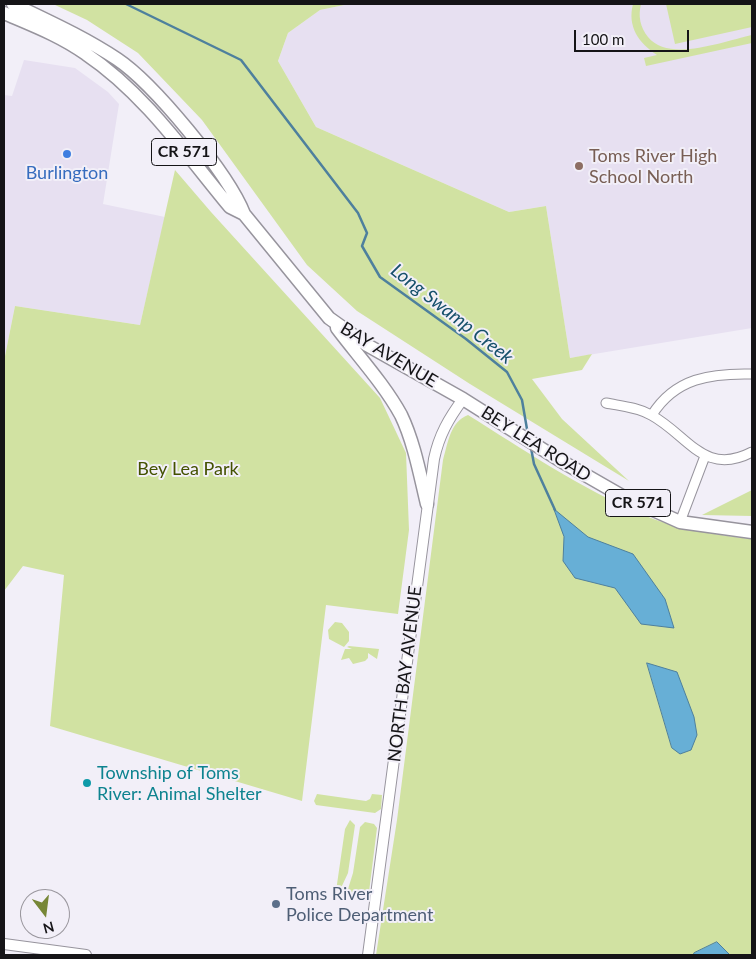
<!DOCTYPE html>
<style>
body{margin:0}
#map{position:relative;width:756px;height:959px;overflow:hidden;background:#f2eff8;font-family:Lato,sans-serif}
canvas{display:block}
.frame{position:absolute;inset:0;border:5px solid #151417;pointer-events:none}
.north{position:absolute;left:20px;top:889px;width:50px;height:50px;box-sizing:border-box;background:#f2eff8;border:1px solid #9a979e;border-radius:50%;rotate:165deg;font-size:14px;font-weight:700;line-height:20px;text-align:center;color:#151417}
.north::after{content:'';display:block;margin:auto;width:18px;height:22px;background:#778737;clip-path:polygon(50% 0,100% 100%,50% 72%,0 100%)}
.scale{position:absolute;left:574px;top:30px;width:115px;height:22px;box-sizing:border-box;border:2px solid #151417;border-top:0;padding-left:6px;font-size:15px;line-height:18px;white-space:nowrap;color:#151417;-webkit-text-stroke:4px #f2eff8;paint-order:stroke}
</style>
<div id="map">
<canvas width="756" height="959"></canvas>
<div class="frame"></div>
<div class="north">N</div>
<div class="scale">100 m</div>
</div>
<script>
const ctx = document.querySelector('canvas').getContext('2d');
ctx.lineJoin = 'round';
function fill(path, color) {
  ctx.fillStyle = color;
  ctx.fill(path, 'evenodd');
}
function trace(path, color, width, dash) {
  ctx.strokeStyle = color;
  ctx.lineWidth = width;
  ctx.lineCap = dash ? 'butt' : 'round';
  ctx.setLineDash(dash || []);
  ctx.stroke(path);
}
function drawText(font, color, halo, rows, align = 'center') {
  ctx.font = font + ' Lato,sans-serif';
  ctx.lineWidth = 4;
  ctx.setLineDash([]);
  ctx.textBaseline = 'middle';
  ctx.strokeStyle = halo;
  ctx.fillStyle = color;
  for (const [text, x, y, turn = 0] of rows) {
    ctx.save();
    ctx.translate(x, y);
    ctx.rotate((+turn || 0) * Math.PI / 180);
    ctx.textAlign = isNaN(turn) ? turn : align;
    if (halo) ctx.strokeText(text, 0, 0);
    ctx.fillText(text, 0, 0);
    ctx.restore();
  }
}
fill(new Path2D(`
 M 349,4 L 752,4 L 752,328 L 570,358 L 546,206 L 509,212 L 316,127 L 278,61 L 288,33 L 320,10 Z
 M 24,60 L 75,68 L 108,92 L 119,104 L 103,204 L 165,217 L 140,325 L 15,306 L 4,361 L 4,95 L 12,96 Z`), '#e7e0f1');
fill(new Path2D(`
 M 53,4 L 349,4 L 320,10 L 288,33 L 278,61 L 316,127 L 509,212 L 546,206 L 570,358 L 592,354 L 582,370 L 532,379 L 562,419 L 629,481 L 470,384 L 357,311 L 307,265 L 202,120 L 138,53 L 87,20 Z
 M 633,4 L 641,4 C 638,16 640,27 648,37 C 669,63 724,41 752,35 L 752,43 L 646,66 L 644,58 L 657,55 C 639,43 627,27 633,4 Z
 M 666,4 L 752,4 L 752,27 L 675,44 Z
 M 175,170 L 211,212 L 380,398 L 406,453 L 409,530 L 398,614 L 326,605 L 302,801 L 50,726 L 64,575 L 23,566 L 4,591 L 4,361 L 15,306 L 140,325 Z
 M 468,415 C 524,450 580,488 641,514 C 675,529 716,535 752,539 L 752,955 L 376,955 L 397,820 L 443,460 C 448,443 450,422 468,415 Z
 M 752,490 L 752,516 L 702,515 Z
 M 335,622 L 342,623 L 349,632 L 349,641 L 344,647 L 329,639 L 328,630 Z
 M 349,646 L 379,649 L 377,659 L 368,653 L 368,658 L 365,661 L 353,664 L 349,658 L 341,660 L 345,649 L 352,649 L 347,647 Z
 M 317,794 L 366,801 L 370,799 L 372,794 L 382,795 L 381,809 L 375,813 L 316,805 L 314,801 Z
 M 350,820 L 355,825 L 348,873 L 341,888 L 336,891 L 345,829 Z
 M 365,822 L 374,824 L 377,828 L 369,892 L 364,895 L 352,894 L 348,889 L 353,873 L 360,827 Z`), '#d1e2a2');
const water = new Path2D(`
 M 554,509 L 588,537 L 633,554 L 665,599 L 674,628 L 641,624 L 615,588 L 575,578 L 563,561 L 564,537 Z
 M 647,663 L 677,672 L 694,717 L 697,735 L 691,750 L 680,754 L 672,748 Z
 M 717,942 L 730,955 L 693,955 L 694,953 Z`);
fill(water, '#67afd6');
trace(water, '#4e809d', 1);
trace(new Path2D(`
 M 126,4 L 241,60 L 358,213 L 367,233 L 362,246 L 380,277 L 466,339 L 507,372 L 522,400 L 528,435
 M 531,448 L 534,464 L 555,510`), '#4e809d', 2.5);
const minor = new Path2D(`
 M 606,403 C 621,406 637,407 651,415 C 688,435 704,477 752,452
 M 652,415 C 675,378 711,373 752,374
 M 680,522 L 705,456`);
const tertiary = new Path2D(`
 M 4,944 L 86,955
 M 368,955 L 434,459 C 439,435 449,418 463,399`);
const primary = new Path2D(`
 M 13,4 C 48,21 84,37 117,59 C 153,83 228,173 244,214 L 329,318 L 367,345 L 463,399 L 561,461 L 622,496 L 680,522 L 752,532
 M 4,13 C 32,25 61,36 86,54 C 144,93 186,154 230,207 L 244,214
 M 337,328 C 358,356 384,384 401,415 C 414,442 420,475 427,504`);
trace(minor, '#97949d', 11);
trace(tertiary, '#97949d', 12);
trace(primary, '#97949d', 15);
trace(minor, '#fff', 9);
trace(tertiary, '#fff', 10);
trace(primary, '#fff', 12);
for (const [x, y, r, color] of [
 [67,154,5,"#3f7fe0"],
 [579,166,5,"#8d6e63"],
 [87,783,5,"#0f9aa8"],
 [276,904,5,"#5c6f8a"]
]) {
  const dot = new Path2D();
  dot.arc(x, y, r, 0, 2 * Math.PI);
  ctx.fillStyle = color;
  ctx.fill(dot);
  trace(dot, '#f2eff8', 2);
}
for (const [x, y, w] of [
 [184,152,65],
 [638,503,65]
]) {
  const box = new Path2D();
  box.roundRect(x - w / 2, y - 13.5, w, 27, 4);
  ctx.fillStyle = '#f2eff8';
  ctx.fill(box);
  trace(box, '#151417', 1);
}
drawText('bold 16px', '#151417', null, [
 ["CR 571",184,152],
 ["CR 571",638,503]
]);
drawText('18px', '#785e54', '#f2eff8', [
 ["Toms River High",589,156],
 ["School North",589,177]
], 'left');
drawText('18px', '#366cbe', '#f2eff8', [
 ["Burlington",67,173]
]);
drawText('18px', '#151417', '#f2eff8', [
 ["BAY AVENUE",389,355,31],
 ["BEY LEA ROAD",536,444,32],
 ["NORTH BAY AVENUE",405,674,-83]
]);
drawText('18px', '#435100', '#f2eff8', [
 ["Bey Lea Park",188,469]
]);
drawText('18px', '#0d838f', '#f2eff8', [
 ["Township of Toms",97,773],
 ["River: Animal Shelter",97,794]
], 'left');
drawText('18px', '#4e5e75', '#f2eff8', [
 ["Toms River",286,894],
 ["Police Department",286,915]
], 'left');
drawText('italic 19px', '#16506b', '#f2eff8', [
 ["Long Swamp Creek",452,314,38]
]);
</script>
